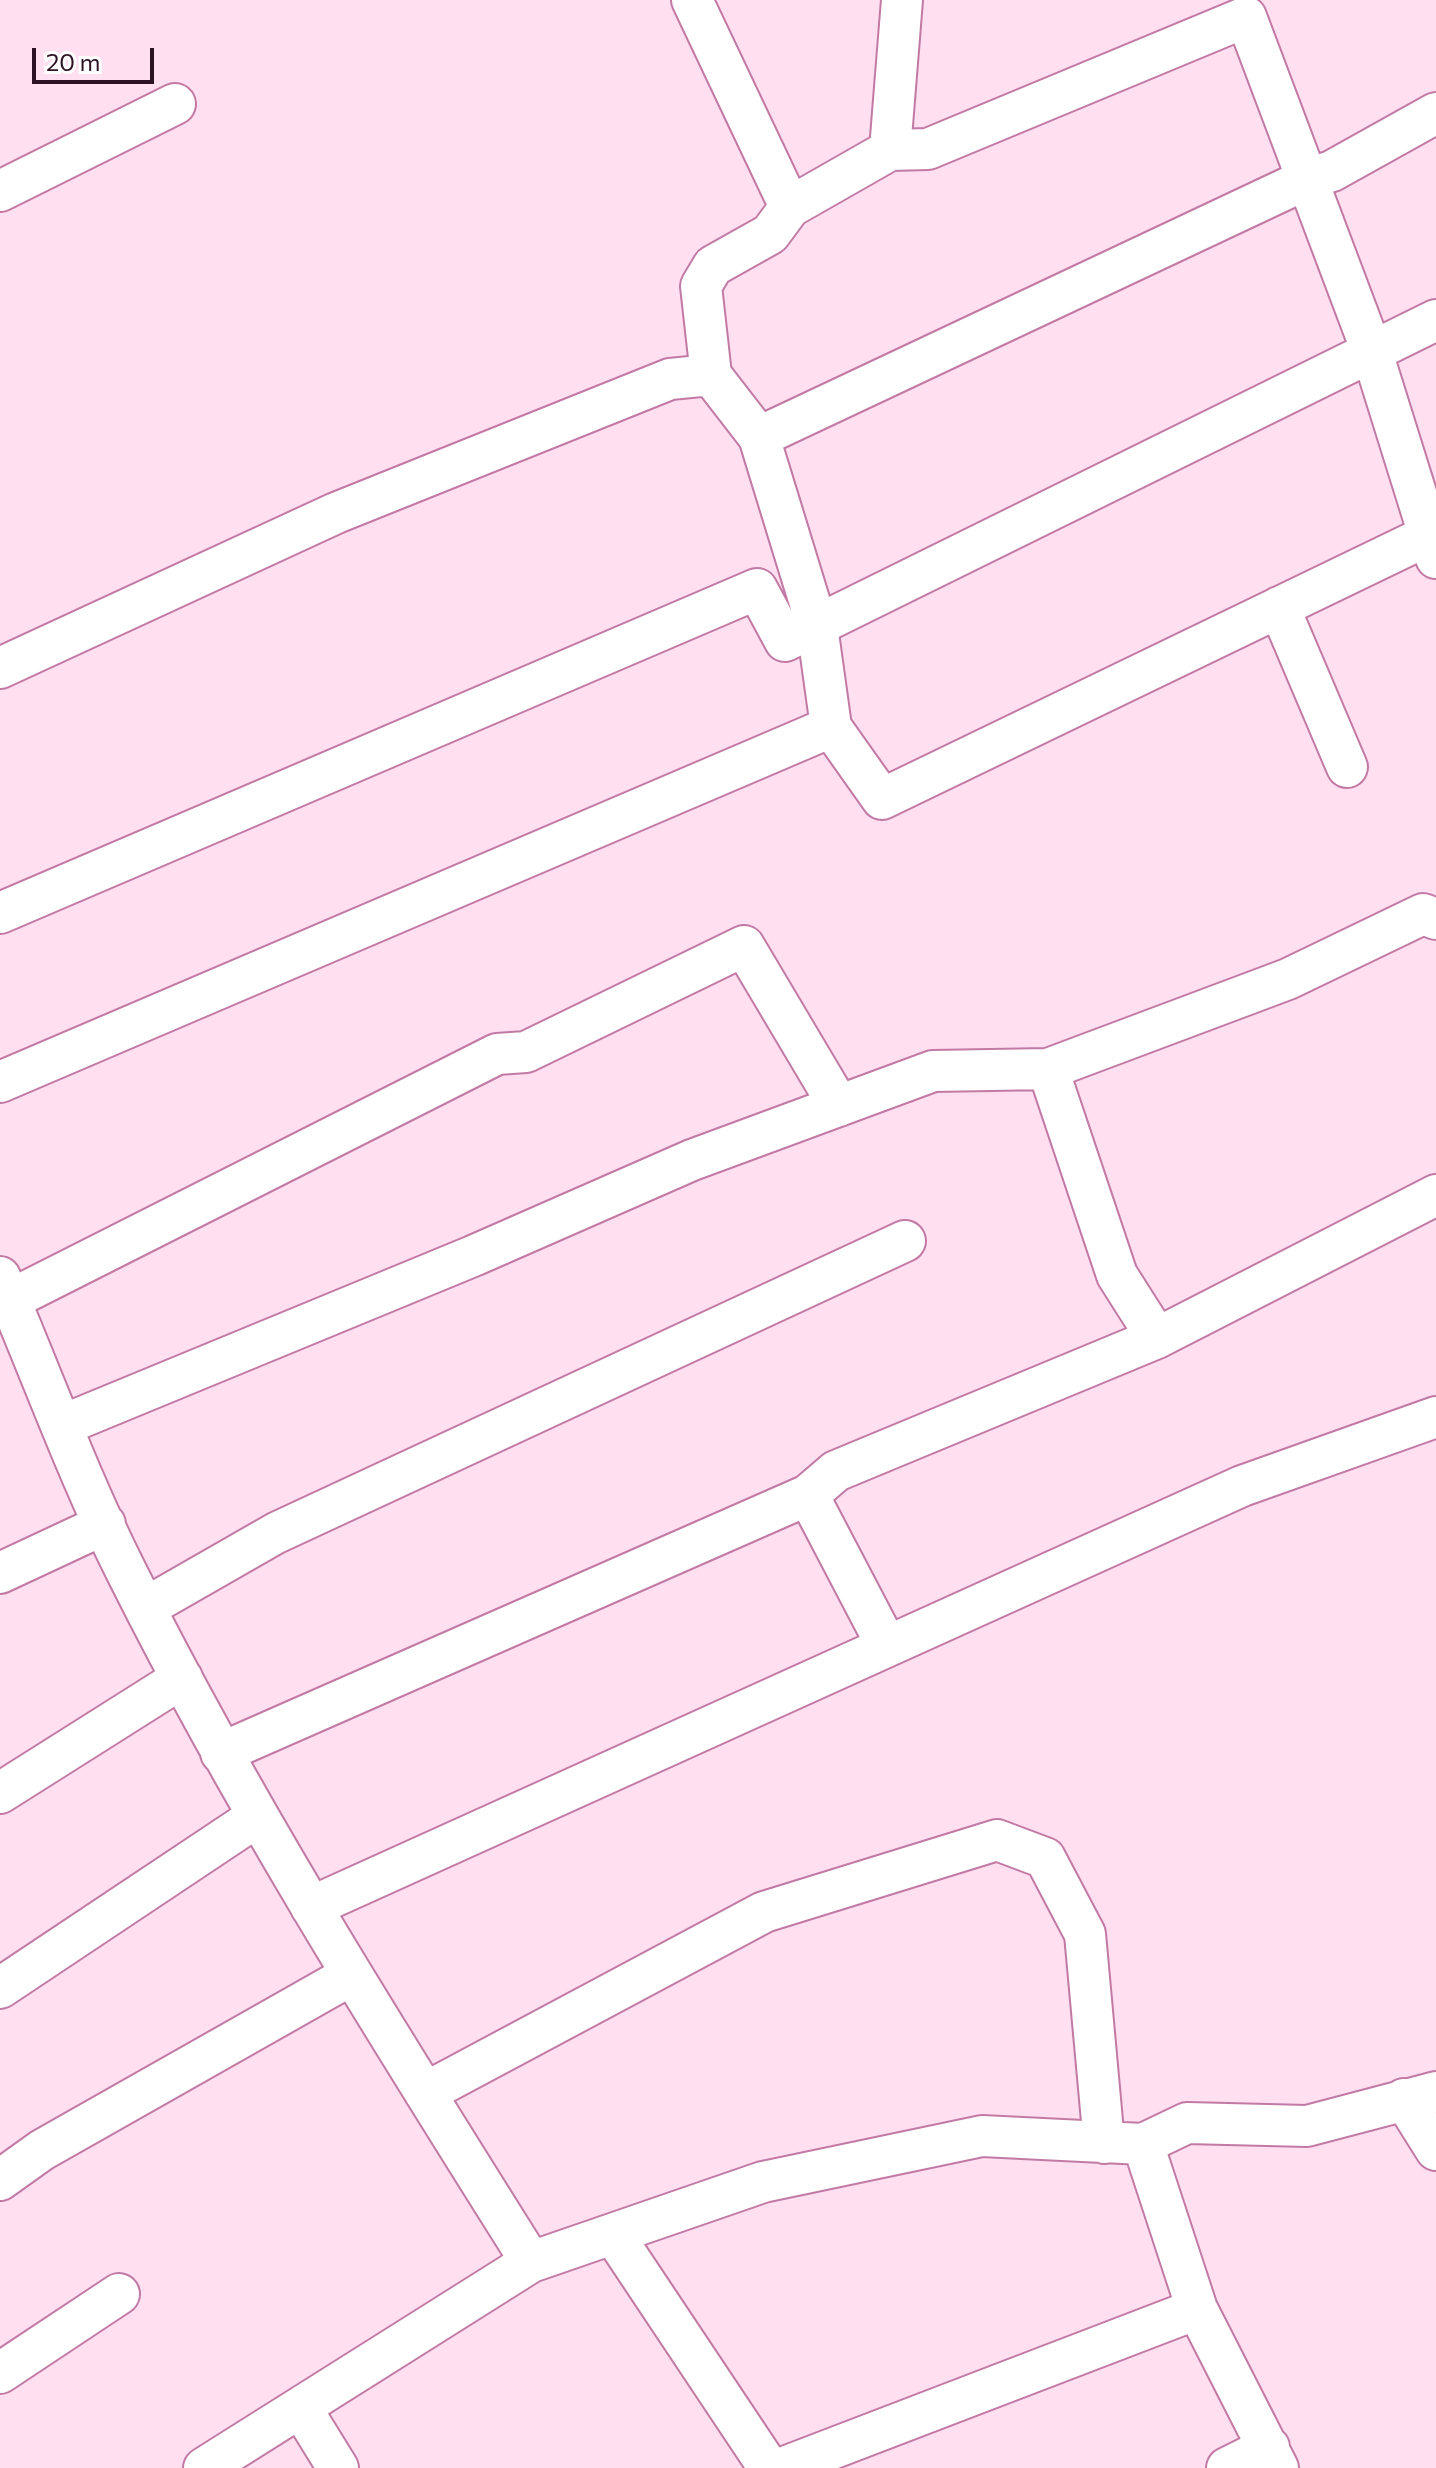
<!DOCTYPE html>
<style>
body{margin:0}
#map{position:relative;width:1436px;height:2468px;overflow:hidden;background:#ffdff0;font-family:Commissioner,sans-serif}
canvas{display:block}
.scale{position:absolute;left:32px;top:48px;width:122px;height:36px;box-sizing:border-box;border:4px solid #2d1223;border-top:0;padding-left:10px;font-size:24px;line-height:28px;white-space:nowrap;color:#2d1223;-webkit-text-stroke:6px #fff;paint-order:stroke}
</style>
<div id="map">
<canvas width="1436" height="2468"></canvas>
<div class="scale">20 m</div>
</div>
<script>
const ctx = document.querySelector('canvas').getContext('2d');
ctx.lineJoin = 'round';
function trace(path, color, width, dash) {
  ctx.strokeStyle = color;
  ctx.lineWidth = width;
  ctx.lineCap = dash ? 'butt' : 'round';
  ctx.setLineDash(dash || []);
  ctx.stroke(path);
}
const street = new Path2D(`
 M 692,0 L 790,207
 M 890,150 L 902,0
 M 0,191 L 175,104
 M 759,437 L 1307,179 L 1332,171 L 1436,113
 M 1436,531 L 1429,535 L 882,799 L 831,727 L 817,626 L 759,437 L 711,375 L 701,286 L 713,266 L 770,234 L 790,207 L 890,150 L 928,149 L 1246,17 L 1371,349 L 1429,535 L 1436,558
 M 1279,607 L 1347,767
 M 0,668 L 336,513 L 670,379 L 711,375
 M 0,913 L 757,589 L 785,641 L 1436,320
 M 1048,1069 L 1117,1275 L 1157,1338
 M 0,1082 L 831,727
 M 0,1277 C 42,1375 79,1478 127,1573 C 246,1811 389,2036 531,2262
 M 0,1305 L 497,1054 L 526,1052 L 744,946 L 839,1106
 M 63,1425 L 473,1256 L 692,1160 L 933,1071 L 1048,1069 L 1288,979 L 1423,914 L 1436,919
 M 808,1495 L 887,1646
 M 0,1573 L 105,1524
 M 145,1608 L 276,1533 L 905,1241
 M 221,1753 L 808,1495 L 836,1471 L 1157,1338 L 1436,1195
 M 0,1793 L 182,1678
 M 311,1907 L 1242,1486 L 1436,1417
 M 0,1988 L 258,1816
 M 425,2093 L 764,1912 L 997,1840 L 1045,1858 L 1085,1934 L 1104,2143
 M 1404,2099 L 1436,2150
 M 1143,2144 L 1187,2123 L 1307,2126 L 1436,2092
 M 0,2180 L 42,2150 L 351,1975
 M 613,2234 L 769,2468
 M 0,2373 L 119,2294
 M 301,2408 L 338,2468
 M 204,2468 L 531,2262 L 763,2182 L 982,2136 L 1143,2144 L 1197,2309 L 1278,2468
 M 782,2468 L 1197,2309
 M 1227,2468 L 1269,2447`);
trace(street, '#c27aa5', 44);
trace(street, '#fff', 40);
</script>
